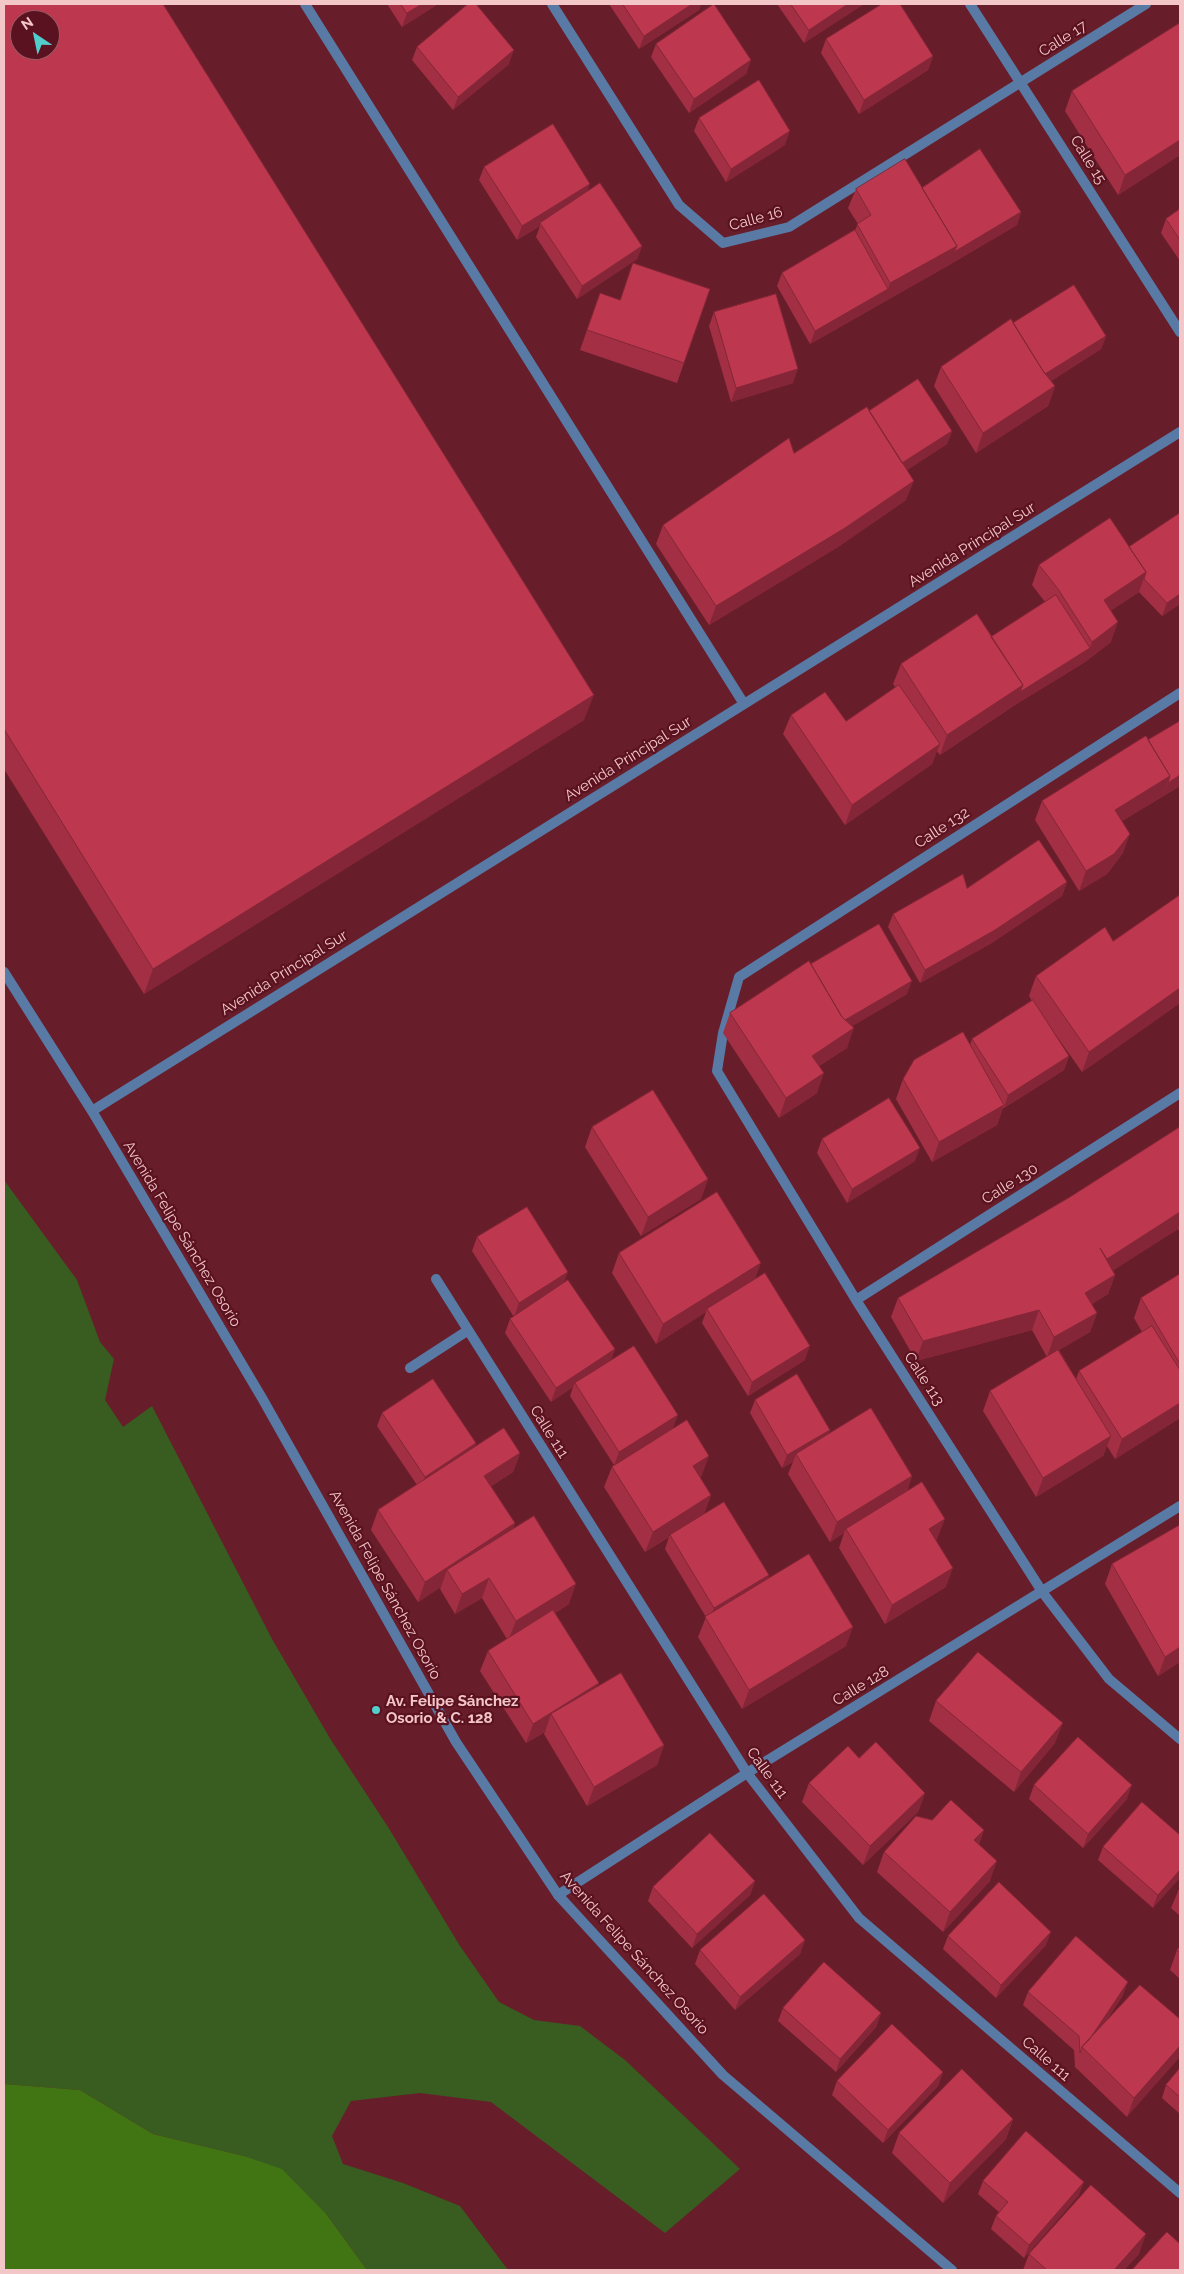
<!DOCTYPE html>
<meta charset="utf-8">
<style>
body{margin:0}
#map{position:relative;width:1184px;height:2274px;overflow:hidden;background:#671e2a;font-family:Raleway,sans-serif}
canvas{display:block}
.frame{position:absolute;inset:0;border:5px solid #f3c6c8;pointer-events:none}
.north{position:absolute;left:10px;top:10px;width:50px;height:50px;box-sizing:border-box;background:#5b1220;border:1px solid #985a63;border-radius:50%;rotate:326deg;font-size:14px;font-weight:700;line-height:20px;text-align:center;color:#f3c6c8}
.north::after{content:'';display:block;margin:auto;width:18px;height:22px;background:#52cdcc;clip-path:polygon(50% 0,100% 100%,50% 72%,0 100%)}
</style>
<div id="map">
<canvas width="1184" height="2274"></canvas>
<div class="frame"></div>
<div class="north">N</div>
</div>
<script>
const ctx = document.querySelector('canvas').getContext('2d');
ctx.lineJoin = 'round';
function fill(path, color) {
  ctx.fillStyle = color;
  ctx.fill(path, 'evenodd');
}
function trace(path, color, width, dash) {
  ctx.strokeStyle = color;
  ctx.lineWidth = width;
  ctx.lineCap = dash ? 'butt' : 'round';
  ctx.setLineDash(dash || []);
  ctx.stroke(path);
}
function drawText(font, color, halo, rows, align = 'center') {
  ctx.font = font + ' Raleway,sans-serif';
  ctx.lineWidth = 4.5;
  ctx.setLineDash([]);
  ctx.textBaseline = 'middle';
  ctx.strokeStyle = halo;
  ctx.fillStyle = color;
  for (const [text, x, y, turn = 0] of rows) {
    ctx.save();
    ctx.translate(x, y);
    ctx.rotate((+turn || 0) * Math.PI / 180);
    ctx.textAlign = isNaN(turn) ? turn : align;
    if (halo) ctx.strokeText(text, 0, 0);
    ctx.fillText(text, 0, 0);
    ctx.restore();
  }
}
fill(new Path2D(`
 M 4,1180 L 77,1280 L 100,1342 L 114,1359 L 105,1400 L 123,1427 L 152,1406 L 272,1639 L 331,1740 L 388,1827 L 460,1946 L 499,2002 L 534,2020 L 580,2026 L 625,2060 L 740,2169 L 665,2233 L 491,2102 L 420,2093 L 351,2101 L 332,2136 L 343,2164 L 403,2183 L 460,2206 L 508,2270 L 367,2270 L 327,2215 L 244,2156 L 153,2134 L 80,2090 L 4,2084 Z`), '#395c20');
fill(new Path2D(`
 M 4,2084 L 80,2090 L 153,2134 L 244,2156 L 282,2169 L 327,2215 L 367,2270 L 4,2270 Z`), '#417413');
trace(new Path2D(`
 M 305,4 L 744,704`), '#587aa5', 10);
trace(new Path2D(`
 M 552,4 L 679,205 L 723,243 L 789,227 L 1146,4
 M 970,4 L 1180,332
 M 1180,693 L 739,977 L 723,1033 L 717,1071 L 856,1300 L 1043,1593 L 1109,1679 L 1180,1739
 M 436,1279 L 747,1773 L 859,1918 L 1180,2193
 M 856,1300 L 1180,1093
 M 410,1368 L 467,1331
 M 558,1895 L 747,1773 L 1180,1506`), '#587aa5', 10);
trace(new Path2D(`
 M 4,972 L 92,1111 L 262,1398 L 456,1742 L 558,1895 L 723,2075 L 952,2270
 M 92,1111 L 1180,432`), '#587aa5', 10);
fill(new Path2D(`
 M 4,4 L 584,720 L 144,994 L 4,769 Z
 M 387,4 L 438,4 L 402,27 Z
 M 609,4 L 701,4 L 699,10 L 639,49 Z
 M 777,4 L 864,4 L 804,43 Z
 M 1180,23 L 1180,155 L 1118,195 L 1065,111 L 1072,91 Z
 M 826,39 L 933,56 L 928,70 L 859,114 L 821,53 Z
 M 656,44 L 751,60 L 746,74 L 689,113 L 651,57 Z
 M 417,47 L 509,64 L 453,110 L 412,60 Z
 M 699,118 L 785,145 L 726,182 L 694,131 Z
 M 484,167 L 587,192 L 642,246 L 637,259 L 577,299 L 536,237 L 540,226 L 517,240 L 479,180 Z
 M 922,188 L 1021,212 L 1017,225 L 949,265 L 810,344 L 777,286 L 782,273 L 855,230 L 858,224 L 848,208 L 856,189 Z
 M 1180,209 L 1180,261 L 1161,233 L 1166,219 Z
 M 600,293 L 684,363 L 677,383 L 580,350 Z
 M 714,312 L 793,383 L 731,402 L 709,326 Z
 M 1013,323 L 1106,336 L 1101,349 L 1051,381 L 1055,386 L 1048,406 L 976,453 L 934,386 L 941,367 Z
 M 869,411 L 952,431 L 947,444 L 907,470 L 906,500 L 838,547 L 709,625 L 656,544 L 663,525 L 794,453 Z
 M 1180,513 L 1180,604 L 1162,616 L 1139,592 L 1110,611 L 1111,642 L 1085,662 L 1015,705 L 940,755 L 937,751 L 932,764 L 845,825 L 783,734 L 791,715 L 846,721 L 896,688 L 893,684 L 901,664 L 991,637 L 1045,602 L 1032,585 L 1039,565 L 1129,547 Z
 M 1146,736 L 1180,786 L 1122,821 L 1123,853 L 1107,874 L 1079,891 L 1035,820 L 1042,801 Z
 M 1067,882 L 1062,896 L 990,944 L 920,983 L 888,927 L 893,914 L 967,888 Z
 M 1180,895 L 1180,1003 L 1082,1072 L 1041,1014 L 1069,1056 L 1064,1070 L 1004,1108 L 1003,1108 L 997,1125 L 932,1162 L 896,1099 L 903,1079 L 970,1045 L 972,1039 L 1032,1001 L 1029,996 L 1036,976 L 1113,941 Z
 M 811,964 L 907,994 L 852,1026 L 847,1048 L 819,1066 L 817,1093 L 779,1118 L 723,1033 L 730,1013 Z
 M 592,1127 L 708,1179 L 701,1199 L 641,1236 L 585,1147 Z
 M 1180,1127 L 1180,1232 L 1178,1229 L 1113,1270 L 1115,1275 L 1108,1294 L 1092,1304 L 1097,1313 L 1090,1332 L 1059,1350 L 1076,1379 L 1079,1371 L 1142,1332 L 1134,1318 L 1141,1298 L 1180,1274 L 1180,1418 L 1115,1459 L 1107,1446 L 1103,1456 L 1036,1497 L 983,1411 L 990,1391 L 1047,1357 L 1032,1330 L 916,1361 L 891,1317 L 898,1298 L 1070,1197 Z
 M 822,1139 L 915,1161 L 847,1203 L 817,1153 Z
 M 477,1237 L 564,1283 L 615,1349 L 611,1360 L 673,1428 L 702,1475 L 700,1477 L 711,1495 L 704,1514 L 769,1575 L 768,1579 L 846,1646 L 742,1709 L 698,1637 L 706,1617 L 665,1549 L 669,1537 L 645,1552 L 604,1487 L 612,1467 L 614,1465 L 570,1396 L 573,1387 L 551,1402 L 505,1333 L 510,1319 L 514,1317 L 472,1251 Z
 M 619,1253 L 755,1279 L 805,1360 L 748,1396 L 702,1323 L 706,1312 L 656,1344 L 612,1273 Z
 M 755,1400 L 830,1430 L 828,1435 L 912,1476 L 907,1491 L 937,1539 L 936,1540 L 946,1587 L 885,1624 L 839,1548 L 844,1533 L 830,1542 L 788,1474 L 793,1462 L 782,1468 L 750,1413 Z
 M 382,1413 L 476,1443 L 475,1447 L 520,1453 L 513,1472 L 491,1486 L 515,1523 L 513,1529 L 569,1604 L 555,1613 L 599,1683 L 597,1687 L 664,1745 L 657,1765 L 587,1806 L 544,1734 L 545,1732 L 526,1743 L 480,1671 L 488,1651 L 507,1639 L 482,1598 L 455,1614 L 440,1589 L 441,1587 L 418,1602 L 371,1530 L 378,1510 L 417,1485 L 377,1426 Z
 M 1180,1525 L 1180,1662 L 1158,1676 L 1105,1584 L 1112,1564 Z
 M 936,1701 L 1055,1743 L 1014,1792 L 929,1721 Z
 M 859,1758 L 925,1793 L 918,1812 L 863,1865 L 802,1802 L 809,1783 Z
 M 1034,1785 L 1127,1799 L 1083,1848 L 1029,1799 Z
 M 932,1820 L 984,1830 L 979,1844 L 990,1881 L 943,1932 L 877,1872 L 884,1852 Z
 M 1180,1835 L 1153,1908 L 1098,1860 L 1103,1847 Z
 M 755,1881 L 750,1895 L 692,1948 L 648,1901 L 653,1887 Z
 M 1180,1887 L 1180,1916 L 1171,1908 L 1179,1889 Z
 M 948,1936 L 1046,1945 L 996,1998 L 943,1949 Z
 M 805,1940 L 800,1954 L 735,2010 L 695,1964 L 700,1950 Z
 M 1180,1947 L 1180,1979 L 1170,1970 L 1177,1950 Z
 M 1028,1992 L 1123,1995 L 1104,2024 L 1180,2019 L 1127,2117 L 1075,2067 L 1074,2050 L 1023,2005 Z
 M 783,2008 L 881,2013 L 876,2027 L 836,2072 L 778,2021 Z
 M 1180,2068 L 1180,2114 L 1162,2098 L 1166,2085 Z
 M 943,2072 L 938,2086 L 883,2143 L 832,2095 L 837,2081 Z
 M 1013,2119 L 1006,2139 L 943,2203 L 892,2153 L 899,2133 Z
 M 983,2181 L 1079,2195 L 1024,2258 L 991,2229 L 996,2216 L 999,2212 L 978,2194 Z
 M 1029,2254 L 1139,2254 L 1124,2270 L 1023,2270 Z`), '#a32f44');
fill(new Path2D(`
 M 422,4 L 438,4 L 402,27 L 407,13 Z
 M 692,4 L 701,4 L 699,10 L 639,49 L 644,36 Z
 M 848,4 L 864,4 L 804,43 L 809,30 Z
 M 514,50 L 509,64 L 453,110 L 458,97 Z
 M 933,56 L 928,70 L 859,114 L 864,100 Z
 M 751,60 L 746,74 L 689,113 L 694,99 Z
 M 790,131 L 785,145 L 726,182 L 731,169 Z
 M 1180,140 L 1180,155 L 1118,195 L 1125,175 Z
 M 590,184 L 585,198 L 540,223 L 540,226 L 517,240 L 522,226 Z
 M 1021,212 L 1017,225 L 949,265 L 810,344 L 815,331 L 888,289 L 890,283 L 957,246 Z
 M 642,246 L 637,259 L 577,299 L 582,286 Z
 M 1106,336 L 1101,349 L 1035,391 L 1040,377 Z
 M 798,369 L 793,383 L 731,402 L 736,388 Z
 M 1055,386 L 1048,406 L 976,453 L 983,433 Z
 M 952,431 L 947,444 L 894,479 L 898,465 Z
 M 914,481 L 906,500 L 838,547 L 709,625 L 716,606 Z
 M 1146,572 L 1139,592 L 1097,620 L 1104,600 Z
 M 1180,594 L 1180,604 L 1162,616 L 1167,603 Z
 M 1118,622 L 1111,642 L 1085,662 L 1092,642 Z
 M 1090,648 L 1085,662 L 1015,705 L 940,755 L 947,735 L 1023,685 Z
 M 594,695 L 584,720 L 144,994 L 153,969 Z
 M 940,744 L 932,764 L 845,825 L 852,805 Z
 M 1180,775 L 1180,786 L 1163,796 L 1168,783 Z
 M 1170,776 L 1163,796 L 1108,830 L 1115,810 Z
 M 1130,834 L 1123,853 L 1107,874 L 1079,891 L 1086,871 Z
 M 1067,882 L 1062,896 L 990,944 L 920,983 L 925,970 Z
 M 912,981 L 907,994 L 835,1036 L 840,1023 Z
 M 1180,988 L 1180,1003 L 1082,1072 L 1089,1052 Z
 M 854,1028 L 847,1048 L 805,1075 L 812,1056 Z
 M 1069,1056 L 1064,1070 L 1004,1108 L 1008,1095 Z
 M 824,1073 L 817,1093 L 779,1118 L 786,1098 Z
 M 1004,1105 L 997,1125 L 932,1162 L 939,1142 Z
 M 920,1148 L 915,1161 L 847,1203 L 852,1189 Z
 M 708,1179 L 701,1199 L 641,1236 L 648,1217 Z
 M 1180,1212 L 1180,1223 L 1178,1229 L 1100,1279 L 1107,1259 Z
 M 761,1263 L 754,1282 L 707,1309 L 706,1312 L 656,1344 L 663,1324 Z
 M 568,1272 L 563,1286 L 514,1317 L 519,1303 Z
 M 1115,1275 L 1108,1294 L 1078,1313 L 1085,1293 Z
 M 1039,1310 L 1032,1330 L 916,1361 L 923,1341 Z
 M 1097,1313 L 1090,1332 L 1047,1357 L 1054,1337 Z
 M 810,1346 L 805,1360 L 748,1396 L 752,1382 Z
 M 615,1349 L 610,1363 L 575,1383 L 573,1387 L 551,1402 L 556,1388 Z
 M 1180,1403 L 1180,1418 L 1115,1459 L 1122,1439 Z
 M 678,1415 L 673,1428 L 614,1466 L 619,1452 Z
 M 830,1430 L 825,1443 L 796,1454 L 793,1462 L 782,1468 L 787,1455 Z
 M 1111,1436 L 1103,1456 L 1036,1497 L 1043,1478 Z
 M 476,1443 L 471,1457 L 420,1490 L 425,1477 Z
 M 520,1453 L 513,1472 L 477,1496 L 484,1476 Z
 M 709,1456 L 702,1475 L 686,1486 L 693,1466 Z
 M 912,1476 L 905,1495 L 846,1529 L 844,1533 L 830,1542 L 837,1522 Z
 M 711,1495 L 704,1514 L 645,1552 L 653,1532 Z
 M 945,1519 L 937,1539 L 922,1548 L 929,1529 Z
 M 515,1523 L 508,1543 L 447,1570 L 441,1587 L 418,1602 L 425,1582 Z
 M 953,1568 L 946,1587 L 885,1624 L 892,1605 Z
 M 769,1575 L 764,1588 L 709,1622 L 714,1608 Z
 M 489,1578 L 482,1598 L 455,1614 L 462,1594 Z
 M 576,1584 L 569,1604 L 508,1641 L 516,1621 Z
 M 853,1627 L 846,1646 L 742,1709 L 749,1690 Z
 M 1180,1647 L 1180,1662 L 1158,1676 L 1165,1657 Z
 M 599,1683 L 592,1703 L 551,1714 L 545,1732 L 526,1743 L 533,1724 Z
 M 1063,1723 L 1055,1743 L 1014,1792 L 1021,1772 Z
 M 664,1745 L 657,1765 L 587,1806 L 594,1787 Z
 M 1132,1785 L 1127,1799 L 1083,1848 L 1088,1834 Z
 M 925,1793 L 918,1812 L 863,1865 L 870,1846 Z
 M 984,1830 L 976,1850 L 974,1840 Z
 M 997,1861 L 990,1881 L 943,1932 L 950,1912 Z
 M 1180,1870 L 1180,1878 L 1153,1908 L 1158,1895 Z
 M 755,1881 L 750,1895 L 692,1948 L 697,1934 Z
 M 1051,1932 L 1046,1945 L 996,1998 L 1001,1985 Z
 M 805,1940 L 800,1954 L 735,2010 L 740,1997 Z
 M 1128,1982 L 1123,1995 L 1086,2051 L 1084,2048 Z
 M 881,2013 L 876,2027 L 836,2072 L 840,2059 Z
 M 1180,2046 L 1180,2057 L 1127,2117 L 1134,2098 Z
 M 943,2072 L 938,2086 L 883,2143 L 888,2130 Z
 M 1013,2119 L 1006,2139 L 943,2203 L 950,2183 Z
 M 1084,2182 L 1079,2195 L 1024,2258 L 1029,2245 Z
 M 1146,2234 L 1139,2254 L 1124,2270 L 1114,2270 Z`), '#842637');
const building = new Path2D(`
 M 4,4 L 163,4 L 594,695 L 153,969 L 4,729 ZM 20,20 L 50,20 L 50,50 L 20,50 Z
 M 401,4 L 422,4 L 407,13 Z
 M 468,4 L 476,4 L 514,50 L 458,97 L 417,47 Z
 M 623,4 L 692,4 L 644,36 Z
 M 714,4 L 751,60 L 694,99 L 656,44 Z
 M 791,4 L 848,4 L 809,30 Z
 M 882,4 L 900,4 L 933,56 L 864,100 L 826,39 Z
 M 1180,23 L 1180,140 L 1125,175 L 1072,91 Z
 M 759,80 L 790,131 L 731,169 L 699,118 Z
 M 553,124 L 590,184 L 522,226 L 484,167 Z
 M 980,149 L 1021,212 L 954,252 L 957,246 L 922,188 Z
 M 905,159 L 957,246 L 890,283 L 857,224 L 871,215 L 856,189 Z
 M 600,183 L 642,246 L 582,286 L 540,223 Z
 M 1180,209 L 1180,240 L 1166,219 Z
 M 855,230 L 888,289 L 815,331 L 782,273 Z
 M 633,263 L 710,289 L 684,363 L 587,330 L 600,293 L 620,300 Z
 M 1074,285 L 1106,336 L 1045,374 L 1013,323 Z
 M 776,294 L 798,369 L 736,388 L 714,312 Z
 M 1011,319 L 1043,371 L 1055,386 L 983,433 L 941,367 Z
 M 918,379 L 952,431 L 902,463 L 869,411 Z
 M 867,407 L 914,481 L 845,528 L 716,606 L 663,525 L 789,438 L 794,453 Z
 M 1180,513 L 1180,594 L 1167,603 L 1144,579 L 1146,572 L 1129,547 Z
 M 1110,518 L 1146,572 L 1104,600 L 1118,622 L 1092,642 L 1058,589 L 1039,565 Z
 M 1056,595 L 1090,648 L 1020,692 L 1023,685 L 991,637 Z
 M 977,614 L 1023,685 L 947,735 L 901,664 Z
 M 899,685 L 940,744 L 852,805 L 791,715 L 825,692 L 846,721 Z
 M 1180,721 L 1180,775 L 1168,783 L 1170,776 L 1148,740 Z
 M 1146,736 L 1170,776 L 1115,810 L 1130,834 L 1114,854 L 1086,871 L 1042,801 Z
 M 1039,840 L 1067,882 L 995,930 L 925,970 L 893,914 L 963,874 L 967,888 Z
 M 1180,895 L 1180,988 L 1089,1052 L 1036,976 L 1105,927 L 1113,941 Z
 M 879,924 L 912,981 L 845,1020 L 842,1017 L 811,964 Z
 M 809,961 L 842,1017 L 854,1028 L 812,1056 L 824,1073 L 786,1098 L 730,1013 Z
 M 1033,1000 L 1069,1056 L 1008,1095 L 972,1039 Z
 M 963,1032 L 1004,1105 L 939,1142 L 903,1079 L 914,1060 Z
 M 653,1090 L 708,1179 L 648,1217 L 592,1127 Z
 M 889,1098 L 920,1148 L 852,1189 L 822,1139 Z
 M 1180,1127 L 1180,1212 L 1107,1259 L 1100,1248 L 1115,1275 L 1085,1293 L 1097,1313 L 1054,1337 L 1039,1310 L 923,1341 L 898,1298 L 1070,1197 Z
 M 717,1192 L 761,1263 L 663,1324 L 619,1253 Z
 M 527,1207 L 568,1272 L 519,1303 L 477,1237 Z
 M 765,1273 L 810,1346 L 752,1382 L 707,1309 Z
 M 1180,1274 L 1180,1364 L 1141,1298 Z
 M 568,1280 L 615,1349 L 556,1388 L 510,1319 Z
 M 1152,1326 L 1180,1370 L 1180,1403 L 1122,1439 L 1079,1371 Z
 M 634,1346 L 678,1415 L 619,1452 L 575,1383 Z
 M 1058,1350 L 1111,1436 L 1043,1478 L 990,1391 Z
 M 797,1374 L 830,1430 L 787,1455 L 755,1400 Z
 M 433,1379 L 476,1443 L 425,1477 L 382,1413 Z
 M 871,1408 L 912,1476 L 837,1522 L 796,1454 Z
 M 687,1420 L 709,1456 L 693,1466 L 711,1495 L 653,1532 L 612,1467 Z
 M 504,1428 L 520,1453 L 484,1476 L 515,1523 L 425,1582 L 378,1510 Z
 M 922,1482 L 945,1519 L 929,1529 L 953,1568 L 892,1605 L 846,1529 Z
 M 724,1502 L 769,1575 L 714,1608 L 670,1535 Z
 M 534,1516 L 576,1584 L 516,1621 L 489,1578 L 462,1594 L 447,1570 Z
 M 1180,1525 L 1180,1647 L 1165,1657 L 1112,1564 Z
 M 809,1554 L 853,1627 L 749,1690 L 705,1617 Z
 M 553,1610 L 599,1683 L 533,1724 L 488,1651 Z
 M 978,1652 L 1063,1723 L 1021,1772 L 936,1701 Z
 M 621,1673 L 664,1745 L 594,1787 L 551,1714 Z
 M 1078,1737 L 1132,1785 L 1088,1834 L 1034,1785 Z
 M 876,1742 L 925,1793 L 870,1846 L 809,1783 L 848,1746 L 859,1758 Z
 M 951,1800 L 984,1830 L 974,1840 L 997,1861 L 950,1912 L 884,1852 L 916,1816 L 932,1820 Z
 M 1142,1802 L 1180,1835 L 1180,1870 L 1158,1895 L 1103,1847 Z
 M 710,1833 L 755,1881 L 697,1934 L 653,1887 Z
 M 999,1882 L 1051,1932 L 1001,1985 L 948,1936 Z
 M 764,1894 L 805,1940 L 740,1997 L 700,1950 Z
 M 1076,1936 L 1128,1982 L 1089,2040 L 1082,2047 L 1080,2053 L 1079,2036 L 1028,1992 Z
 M 1180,1947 L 1180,1953 L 1177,1950 Z
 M 824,1962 L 881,2013 L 840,2059 L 783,2008 Z
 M 1140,1985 L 1180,2019 L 1180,2046 L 1134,2098 L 1082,2047 Z
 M 892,2024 L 943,2072 L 888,2130 L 837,2081 Z
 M 1180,2068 L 1180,2097 L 1166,2085 Z
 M 962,2069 L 1013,2119 L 950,2183 L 899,2133 Z
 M 1026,2131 L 1084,2182 L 1029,2245 L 996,2216 L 1008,2202 L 983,2181 Z
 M 1091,2185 L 1146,2234 L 1114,2270 L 1047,2270 L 1029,2254 Z
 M 1167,2232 L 1180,2244 L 1180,2270 L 1132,2270 Z`);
fill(building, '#bd374f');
trace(building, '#842637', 1);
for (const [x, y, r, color] of [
 [376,1710,5,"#52cdcc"]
]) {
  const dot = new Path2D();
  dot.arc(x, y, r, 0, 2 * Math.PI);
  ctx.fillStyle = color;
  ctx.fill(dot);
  trace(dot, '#5b1220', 2);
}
drawText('15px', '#f3c6c8', '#5b1220', [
 ["Calle 17",1063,39,-32],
 ["Calle 15",1088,160,58],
 ["Calle 16",756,219,-15],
 ["Avenida Principal Sur",972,545,-32],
 ["Avenida Principal Sur",628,759,-32],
 ["Calle 132",942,828,-33],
 ["Avenida Principal Sur",284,973,-32],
 ["Calle 130",1010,1184,-32],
 ["Avenida Felipe Sánchez Osorio",182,1234,59],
 ["Calle 113",924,1379,57],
 ["Calle 111",549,1432,58],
 ["Avenida Felipe Sánchez Osorio",385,1585,61],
 ["Calle 128",861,1686,-31],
 ["Calle 111",767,1773,54],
 ["Avenida Felipe Sánchez Osorio",634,1953,48],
 ["Calle 111",1046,2059,41]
]);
drawText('bold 15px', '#f3c6c8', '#5b1220', [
 ["Av. Felipe Sánchez",386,1701],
 ["Osorio & C. 128",386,1718]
], 'left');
</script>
